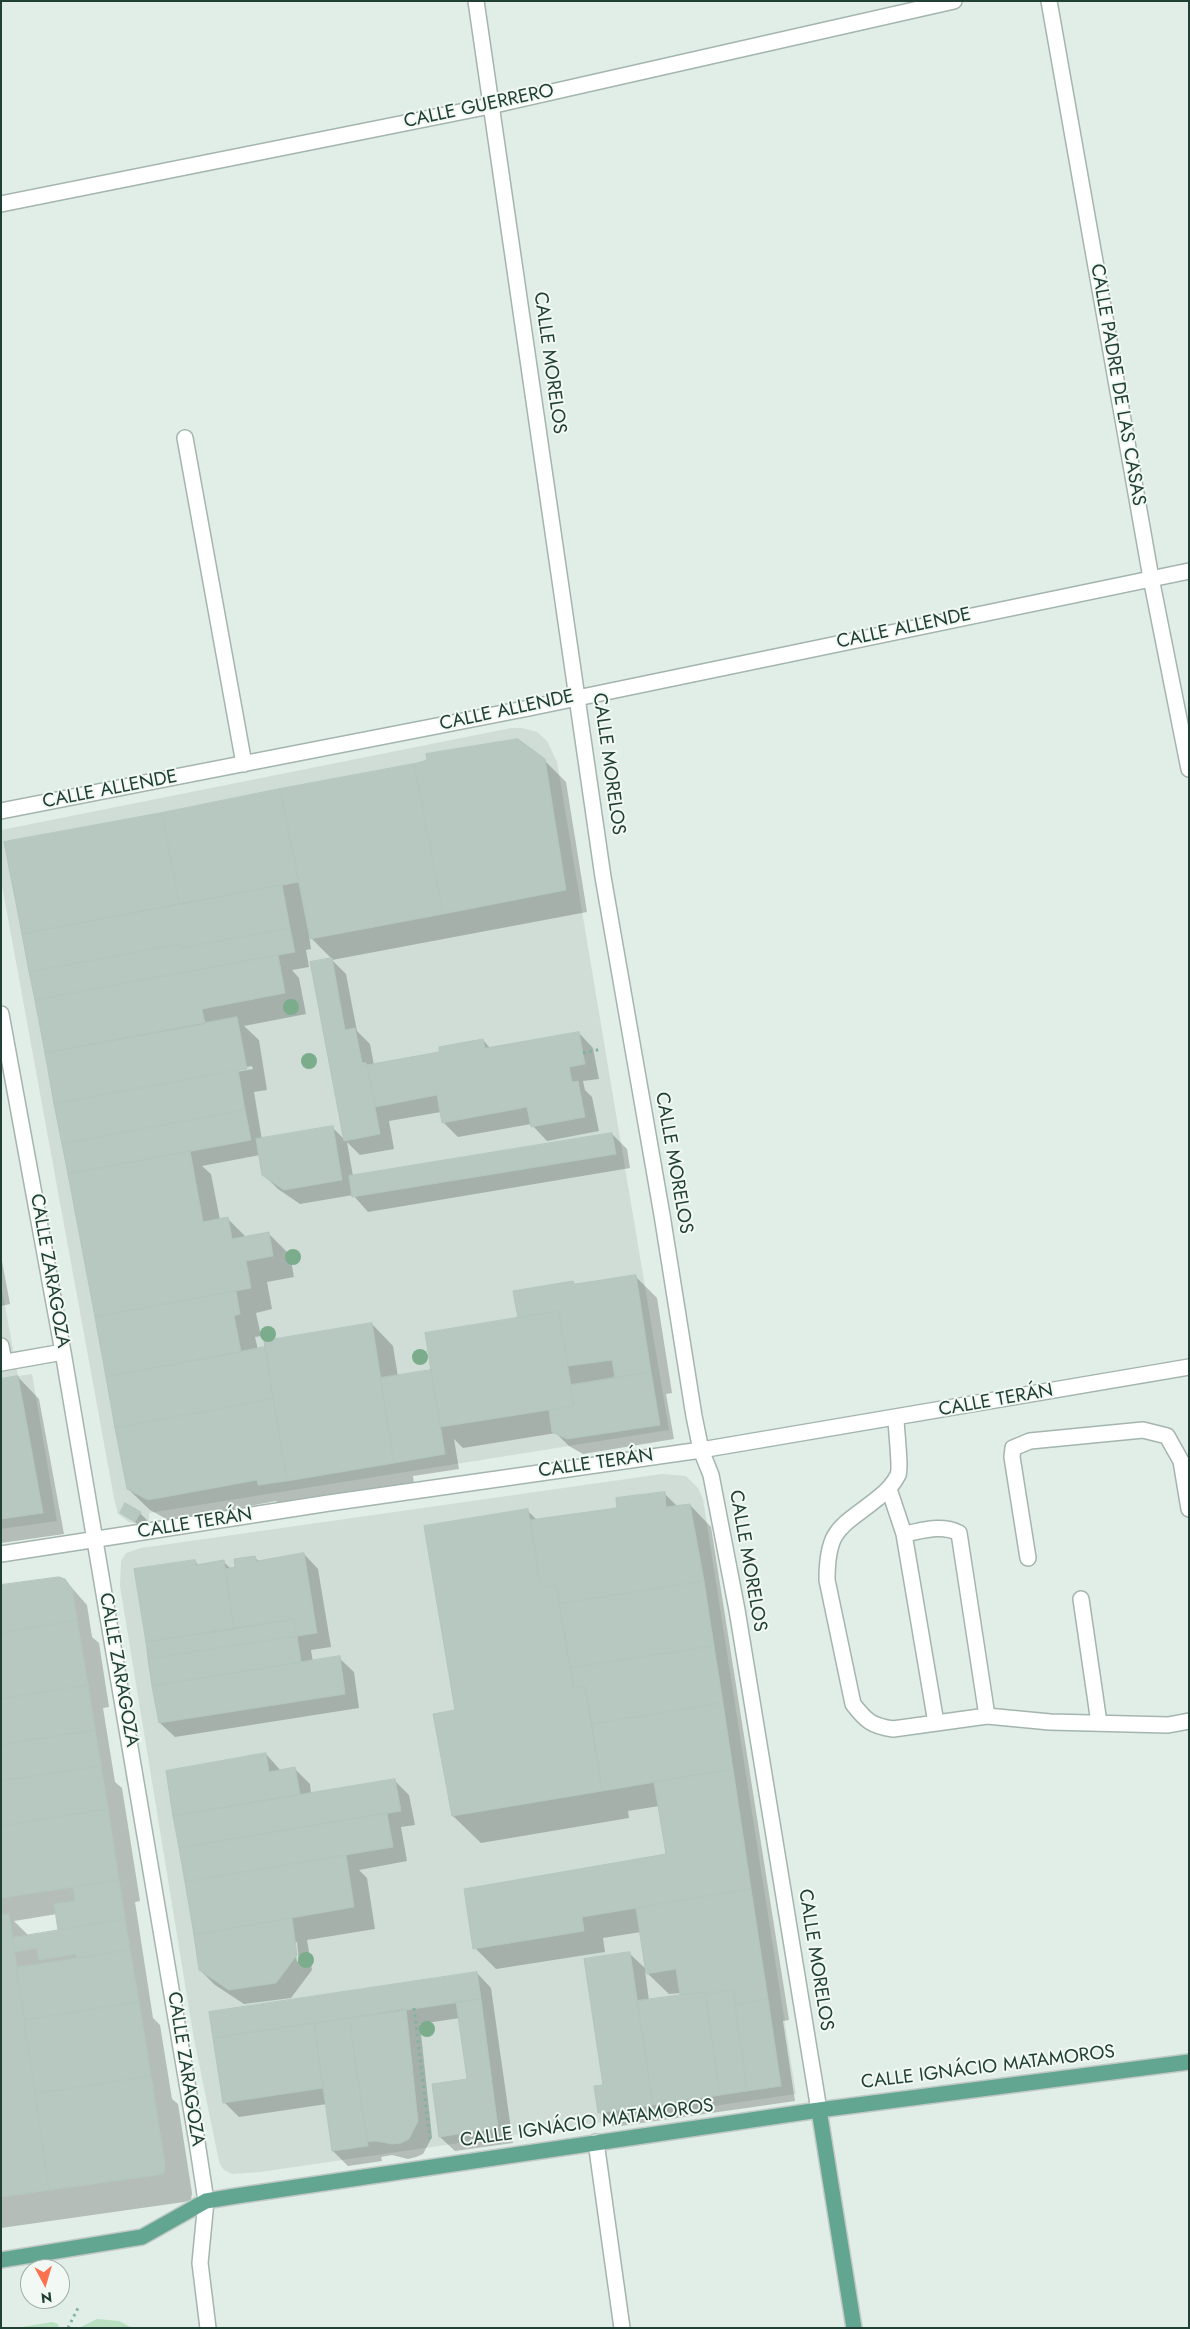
<!DOCTYPE html>
<meta charset="utf-8">
<style>
body{margin:0}
#map{position:relative;width:1190px;height:2329px;overflow:hidden;background:#e1ede7;font-family:Jost,sans-serif}
canvas{display:block}
.frame{position:absolute;inset:0;border:2px solid #203f35;pointer-events:none}
.north{position:absolute;left:20px;top:2259px;width:50px;height:50px;box-sizing:border-box;background:#f2f9f5;border:1px solid #9eafa8;border-radius:50%;rotate:174deg;font-size:14px;font-weight:700;line-height:20px;text-align:center;color:#203f35}
.north::after{content:'';display:block;margin:auto;width:18px;height:22px;background:#fc724f;clip-path:polygon(50% 0,100% 100%,50% 72%,0 100%)}
</style>
<div id="map">
<canvas width="1190" height="2329"></canvas>
<div class="frame"></div>
<div class="north">N</div>
</div>
<script>
const ctx = document.querySelector('canvas').getContext('2d');
ctx.lineJoin = 'round';
function fill(path, color) {
  ctx.fillStyle = color;
  ctx.fill(path, 'evenodd');
}
function trace(path, color, width, dash) {
  ctx.strokeStyle = color;
  ctx.lineWidth = width;
  ctx.lineCap = dash ? 'butt' : 'round';
  ctx.setLineDash(dash || []);
  ctx.stroke(path);
}
function drawText(font, color, halo, rows, align = 'center') {
  ctx.font = font + ' Jost,sans-serif';
  ctx.lineWidth = 4;
  ctx.setLineDash([]);
  ctx.textBaseline = 'middle';
  ctx.strokeStyle = halo;
  ctx.fillStyle = color;
  for (const [text, x, y, turn = 0] of rows) {
    ctx.save();
    ctx.translate(x, y);
    ctx.rotate((+turn || 0) * Math.PI / 180);
    ctx.textAlign = isNaN(turn) ? turn : align;
    if (halo) ctx.strokeText(text, 0, 0);
    ctx.fillText(text, 0, 0);
    ctx.restore();
  }
}
fill(new Path2D(`
 M 511,728 L 522,728 L 537,732 L 547,741 L 557,762 L 669,1430 L 149,1513 L 149,1522 L 138,1524 L 129,1522 L 118,1514 L 114,1498 L 1,880 L 1,830 Z
 M 1,1285 L 18,1376 L 32,1374 L 57,1521 L 1,1529 Z
 M 662,1474 L 686,1476 L 698,1488 L 703,1499 L 796,2094 L 260,2172 L 232,2174 L 224,2170 L 220,2164 L 217,2152 L 194,2039 L 120,1586 L 121,1561 L 126,1553 L 141,1548 Z`), '#cfddd6');
fill(new Path2D(`
 M 97,2319 L 119,2321 L 132,2328 L 79,2328 Z
 M 52,2322 L 58,2324 L 59,2328 L 16,2328 Z`), '#b8e0c1');
fill(new Path2D(`
 M 517,741 L 544,760 L 566,782 L 587,912 L 332,960 L 346,974 L 357,1031 L 370,1044 L 374,1065 L 441,1053 L 440,1048 L 483,1040 L 491,1049 L 579,1033 L 593,1048 L 599,1079 L 583,1081 L 585,1090 L 592,1097 L 599,1131 L 547,1141 L 531,1124 L 458,1137 L 443,1122 L 441,1112 L 389,1121 L 394,1149 L 360,1155 L 347,1142 L 353,1176 L 612,1134 L 627,1149 L 630,1168 L 368,1212 L 353,1195 L 300,1204 L 278,1189 L 263,1174 L 260,1155 L 202,1166 L 211,1174 L 220,1220 L 228,1219 L 246,1237 L 268,1233 L 290,1255 L 294,1277 L 267,1282 L 272,1309 L 256,1313 L 261,1336 L 255,1337 L 258,1350 L 266,1348 L 265,1342 L 372,1324 L 393,1346 L 398,1377 L 431,1372 L 433,1374 L 427,1334 L 519,1319 L 514,1292 L 573,1283 L 575,1285 L 635,1276 L 657,1298 L 672,1393 L 666,1394 L 674,1439 L 583,1454 L 569,1446 L 556,1433 L 463,1448 L 454,1439 L 459,1469 L 413,1476 L 414,1484 L 280,1506 L 276,1501 L 170,1521 L 150,1510 L 128,1489 L 71,1175 L 6,843 L 414,765 L 428,761 L 428,755 ZM 309,936 L 332,959 L 312,963 L 345,1140 L 333,1128 L 262,1140 L 254,1092 L 267,1090 L 259,1040 L 244,1026 L 306,1014 L 299,978 L 292,970 L 309,967 L 306,950 L 311,949 ZM 252,1066 L 253,1069 L 71,1102 L 71,1100 Z
 M 1,1256 L 10,1304 L 1,1306 Z
 M 18,1377 L 39,1399 L 64,1534 L 1,1543 L 1,1380 Z
 M 664,1493 L 678,1507 L 690,1505 L 711,1527 L 789,2020 L 783,2021 L 795,2101 L 614,2127 L 599,2112 L 630,1954 L 647,1970 L 641,1932 L 603,1938 L 605,1952 L 496,1969 L 475,1948 L 668,1855 L 659,1806 L 628,1811 L 629,1818 L 481,1843 L 453,1816 L 457,1711 L 527,1510 L 537,1520 L 619,1509 ZM 645,1971 L 669,1994 L 681,1993 L 684,1997 L 649,2001 Z
 M 122,1513 L 140,1513 L 147,1520 L 143,1528 Z
 M 304,1554 L 318,1569 L 331,1647 L 311,1650 L 313,1662 L 339,1658 L 354,1672 L 359,1708 L 175,1737 L 160,1723 L 135,1570 L 195,1561 L 199,1566 L 224,1562 L 231,1569 L 255,1558 L 259,1561 Z
 M 65,1580 L 87,1605 L 92,1637 L 99,1643 L 109,1707 L 103,1708 L 115,1782 L 122,1788 L 140,1901 L 135,1902 L 153,2018 L 160,2025 L 172,2099 L 178,2104 L 192,2193 L 191,2200 L 184,2202 L 1,2228 L 1,1586 ZM 57,1914 L 60,1931 L 29,1936 L 14,1921 Z
 M 266,1754 L 281,1771 L 295,1769 L 310,1784 L 311,1793 L 394,1780 L 409,1795 L 415,1825 L 401,1827 L 407,1861 L 359,1870 L 367,1878 L 375,1929 L 307,1940 L 312,1970 L 291,1998 L 244,2004 L 215,1985 L 200,1970 L 167,1772 ZM 294,1942 L 297,1942 L 299,1961 L 297,1962 Z
 M 477,1973 L 491,1988 L 513,2143 L 455,2151 L 440,2137 L 468,2080 L 460,2018 L 420,2024 L 432,2137 L 423,2154 L 416,2157 L 408,2159 L 392,2155 L 381,2157 L 382,2161 L 348,2166 L 333,2151 L 327,2104 L 239,2117 L 224,2102 L 210,2013 Z`), '#0003');
const building = new Path2D(`
 M 518,739 L 545,759 L 566,890 L 443,914 L 414,764 L 427,760 L 426,754 Z
 M 414,764 L 443,914 L 310,939 L 280,789 Z
 M 280,789 L 299,882 L 179,904 L 162,813 Z
 M 162,813 L 179,904 L 22,934 L 4,842 Z
 M 282,885 L 290,928 L 181,948 L 180,944 L 29,972 L 22,934 Z
 M 290,928 L 295,952 L 35,1000 L 29,972 L 180,944 L 181,948 Z
 M 278,955 L 285,993 L 202,1009 L 205,1024 L 45,1053 L 35,1000 Z
 M 332,958 L 345,1030 L 355,1028 L 362,1063 L 366,1063 L 367,1065 L 380,1134 L 344,1141 L 310,962 Z
 M 237,1017 L 247,1069 L 54,1104 L 45,1053 Z
 M 579,1032 L 585,1064 L 569,1067 L 572,1082 L 578,1081 L 585,1117 L 531,1127 L 527,1107 L 442,1123 L 437,1095 L 375,1107 L 367,1065 L 439,1052 L 439,1047 L 483,1039 L 485,1048 Z
 M 238,1070 L 245,1110 L 62,1144 L 54,1104 Z
 M 245,1110 L 251,1140 L 68,1174 L 62,1144 Z
 M 333,1126 L 342,1180 L 284,1190 L 262,1175 L 256,1139 Z
 M 612,1133 L 616,1154 L 352,1197 L 349,1176 Z
 M 190,1151 L 203,1222 L 228,1217 L 232,1239 L 269,1232 L 273,1256 L 246,1261 L 251,1288 L 95,1317 L 68,1174 Z
 M 636,1275 L 651,1372 L 615,1378 L 612,1360 L 568,1366 L 559,1311 L 518,1318 L 513,1291 L 573,1281 L 574,1284 Z
 M 236,1291 L 240,1314 L 234,1316 L 241,1352 L 106,1377 L 95,1317 Z
 M 559,1311 L 574,1406 L 440,1427 L 425,1333 Z
 M 372,1323 L 394,1463 L 287,1481 L 264,1341 Z
 M 265,1347 L 273,1399 L 115,1428 L 106,1377 Z
 M 431,1370 L 445,1454 L 394,1463 L 380,1378 Z
 M 651,1372 L 660,1425 L 567,1439 L 552,1432 L 549,1410 L 574,1406 L 571,1385 Z
 M 18,1376 L 43,1513 L 1,1519 L 1,1379 Z
 M 273,1399 L 287,1481 L 258,1485 L 257,1480 L 148,1500 L 127,1489 L 115,1428 Z
 M 665,1492 L 666,1507 L 690,1504 L 704,1581 L 559,1604 L 556,1585 L 541,1588 L 530,1520 L 617,1508 L 616,1498 Z
 M 125,1503 L 141,1512 L 135,1522 L 120,1513 Z
 M 528,1509 L 541,1588 L 556,1585 L 574,1688 L 585,1686 L 602,1791 L 452,1816 L 433,1714 L 455,1710 L 424,1526 Z
 M 304,1553 L 317,1633 L 297,1636 L 294,1619 L 234,1629 L 225,1569 L 235,1567 L 234,1559 L 255,1556 L 256,1561 Z
 M 195,1560 L 196,1565 L 224,1560 L 234,1629 L 146,1642 L 134,1569 Z
 M 59,1577 L 65,1579 L 72,1589 L 77,1620 L 1,1633 L 1,1585 Z
 M 704,1581 L 714,1646 L 570,1668 L 559,1604 Z
 M 294,1619 L 297,1636 L 148,1659 L 146,1642 Z
 M 77,1620 L 88,1685 L 1,1699 L 1,1633 Z
 M 297,1636 L 301,1662 L 152,1686 L 148,1659 Z
 M 714,1646 L 723,1703 L 592,1724 L 585,1686 L 574,1688 L 570,1668 Z
 M 340,1656 L 345,1694 L 159,1723 L 152,1686 Z
 M 88,1685 L 95,1730 L 1,1745 L 1,1699 Z
 M 723,1703 L 733,1769 L 602,1791 L 592,1724 Z
 M 95,1730 L 101,1766 L 1,1781 L 1,1745 Z
 M 266,1753 L 269,1772 L 295,1767 L 300,1794 L 173,1816 L 166,1771 Z
 M 101,1766 L 108,1809 L 1,1826 L 1,1781 Z
 M 733,1769 L 751,1889 L 582,1917 L 584,1931 L 473,1949 L 464,1889 L 666,1854 L 654,1782 Z
 M 395,1779 L 401,1811 L 179,1848 L 173,1816 Z
 M 108,1809 L 119,1880 L 1,1898 L 1,1826 Z
 M 387,1813 L 393,1847 L 185,1882 L 179,1848 Z
 M 346,1855 L 354,1907 L 194,1935 L 185,1882 Z
 M 119,1880 L 125,1919 L 58,1930 L 54,1904 L 75,1901 L 73,1887 Z
 M 751,1889 L 768,1999 L 735,2005 L 733,1990 L 705,1994 L 705,1992 L 680,1995 L 676,1969 L 646,1974 L 636,1908 Z
 M 9,1914 L 49,2190 L 1,2197 L 1,1916 Z
 M 292,1918 L 297,1955 L 276,1983 L 229,1990 L 199,1970 L 194,1935 Z
 M 125,1919 L 130,1950 L 77,1958 L 76,1954 L 39,1960 L 37,1948 L 15,1952 L 12,1938 Z
 M 130,1950 L 139,2002 L 24,2020 L 16,1968 Z
 M 630,1952 L 653,2105 L 598,2113 L 594,2086 L 603,2085 L 584,1959 Z
 M 477,1972 L 481,1999 L 213,2038 L 209,2012 Z
 M 733,1990 L 747,2091 L 720,2095 L 705,1994 Z
 M 705,1992 L 720,2095 L 653,2105 L 637,2001 Z
 M 481,1999 L 498,2128 L 439,2137 L 432,2084 L 467,2079 L 456,2002 Z
 M 768,1999 L 781,2086 L 747,2091 L 735,2005 Z
 M 139,2002 L 151,2076 L 35,2094 L 24,2020 Z
 M 406,2009 L 418,2121 L 409,2139 L 401,2143 L 392,2144 L 376,2141 L 367,2142 L 349,2018 Z
 M 349,2018 L 368,2146 L 332,2151 L 314,2023 Z
 M 314,2023 L 323,2088 L 223,2103 L 213,2038 Z
 M 151,2076 L 165,2165 L 164,2173 L 157,2175 L 49,2190 L 35,2094 Z`);
fill(building, '#b6c8c0');
trace(building, '#b3c7be', 1);
const minor = new Path2D(`
 M 476,1 L 603,877 L 662,1215 L 694,1416 L 701,1450 L 711,1475 L 737,1610 L 819,2110
 M 1049,1 L 1151,578 L 1189,769
 M 1,204 L 490,106 L 954,1
 M 185,438 L 244,764
 M 1,811 L 529,708 L 1189,571
 M 1,1014 L 63,1352 L 197,2142 L 206,2201 L 200,2263 L 208,2328
 M 1,1346 L 4,1362
 M 1,1363 L 63,1352
 M 896,1418 C 896,1429 901,1468 898,1475 C 893,1485 886,1492 878,1498 C 841,1528 827,1527 827,1580 L 853,1704 C 866,1721 872,1726 893,1729 L 987,1716 L 1050,1722 L 1168,1725 L 1189,1721
 M 889,1489 L 904,1534 L 936,1723
 M 904,1534 C 922,1531 941,1524 959,1533 L 987,1716
 M 1,1554 L 329,1503 L 701,1450 L 1189,1367
 M 1028,1558 L 1012,1457 L 1013,1448 L 1030,1441 L 1143,1430 L 1167,1436 L 1181,1461 L 1189,1509
 M 1081,1599 L 1099,1723
 M 596,2142 L 622,2328`);
const major = new Path2D(`
 M 819,2110 L 854,2328
 M 1,2260 L 142,2237 L 206,2201 L 236,2196 L 819,2110 L 1189,2062`);
trace(minor, '#a3b5ae', 18);
trace(major, '#c1c9c6', 18);
trace(new Path2D(`
 M 583,1053 L 602,1049
 M 414,2008 L 430,2139
 M 68,2328 L 78,2308`), '#7fb3a0', 3, [2.5, 4]);
trace(minor, '#fff', 15);
trace(major, '#62a691', 15);
ctx.fillStyle = '#7bad8d';
for (const [x, y] of [
 [291,1007],
 [309,1061],
 [293,1257],
 [268,1334],
 [420,1357],
 [306,1960],
 [427,2029]
]) {
  ctx.beginPath();
  ctx.arc(x, y, 8, 0, 2 * Math.PI);
  ctx.fill();
}
drawText('19px', '#203f35', '#f2f9f5', [
 ["CALLE GUERRERO",479,107,-12],
 ["CALLE MORELOS",549,363,82],
 ["CALLE PADRE DE LAS CASAS",1117,385,80],
 ["CALLE ALLENDE",904,629,-12],
 ["CALLE ALLENDE",507,711,-12],
 ["CALLE MORELOS",608,764,82],
 ["CALLE ALLENDE",110,790,-11],
 ["CALLE MORELOS",673,1163,80],
 ["CALLE ZARAGOZA",49,1271,80],
 ["CALLE TERÁN",996,1401,-10],
 ["CALLE TERÁN",596,1464,-8],
 ["CALLE TERÁN",195,1524,-9],
 ["CALLE MORELOS",747,1561,80],
 ["CALLE ZARAGOZA",118,1670,80],
 ["CALLE MORELOS",815,1960,81],
 ["CALLE IGNÁCIO MATAMOROS",988,2068,-7],
 ["CALLE ZARAGOZA",185,2069,81],
 ["CALLE IGNÁCIO MATAMOROS",587,2124,-8]
]);
</script>
